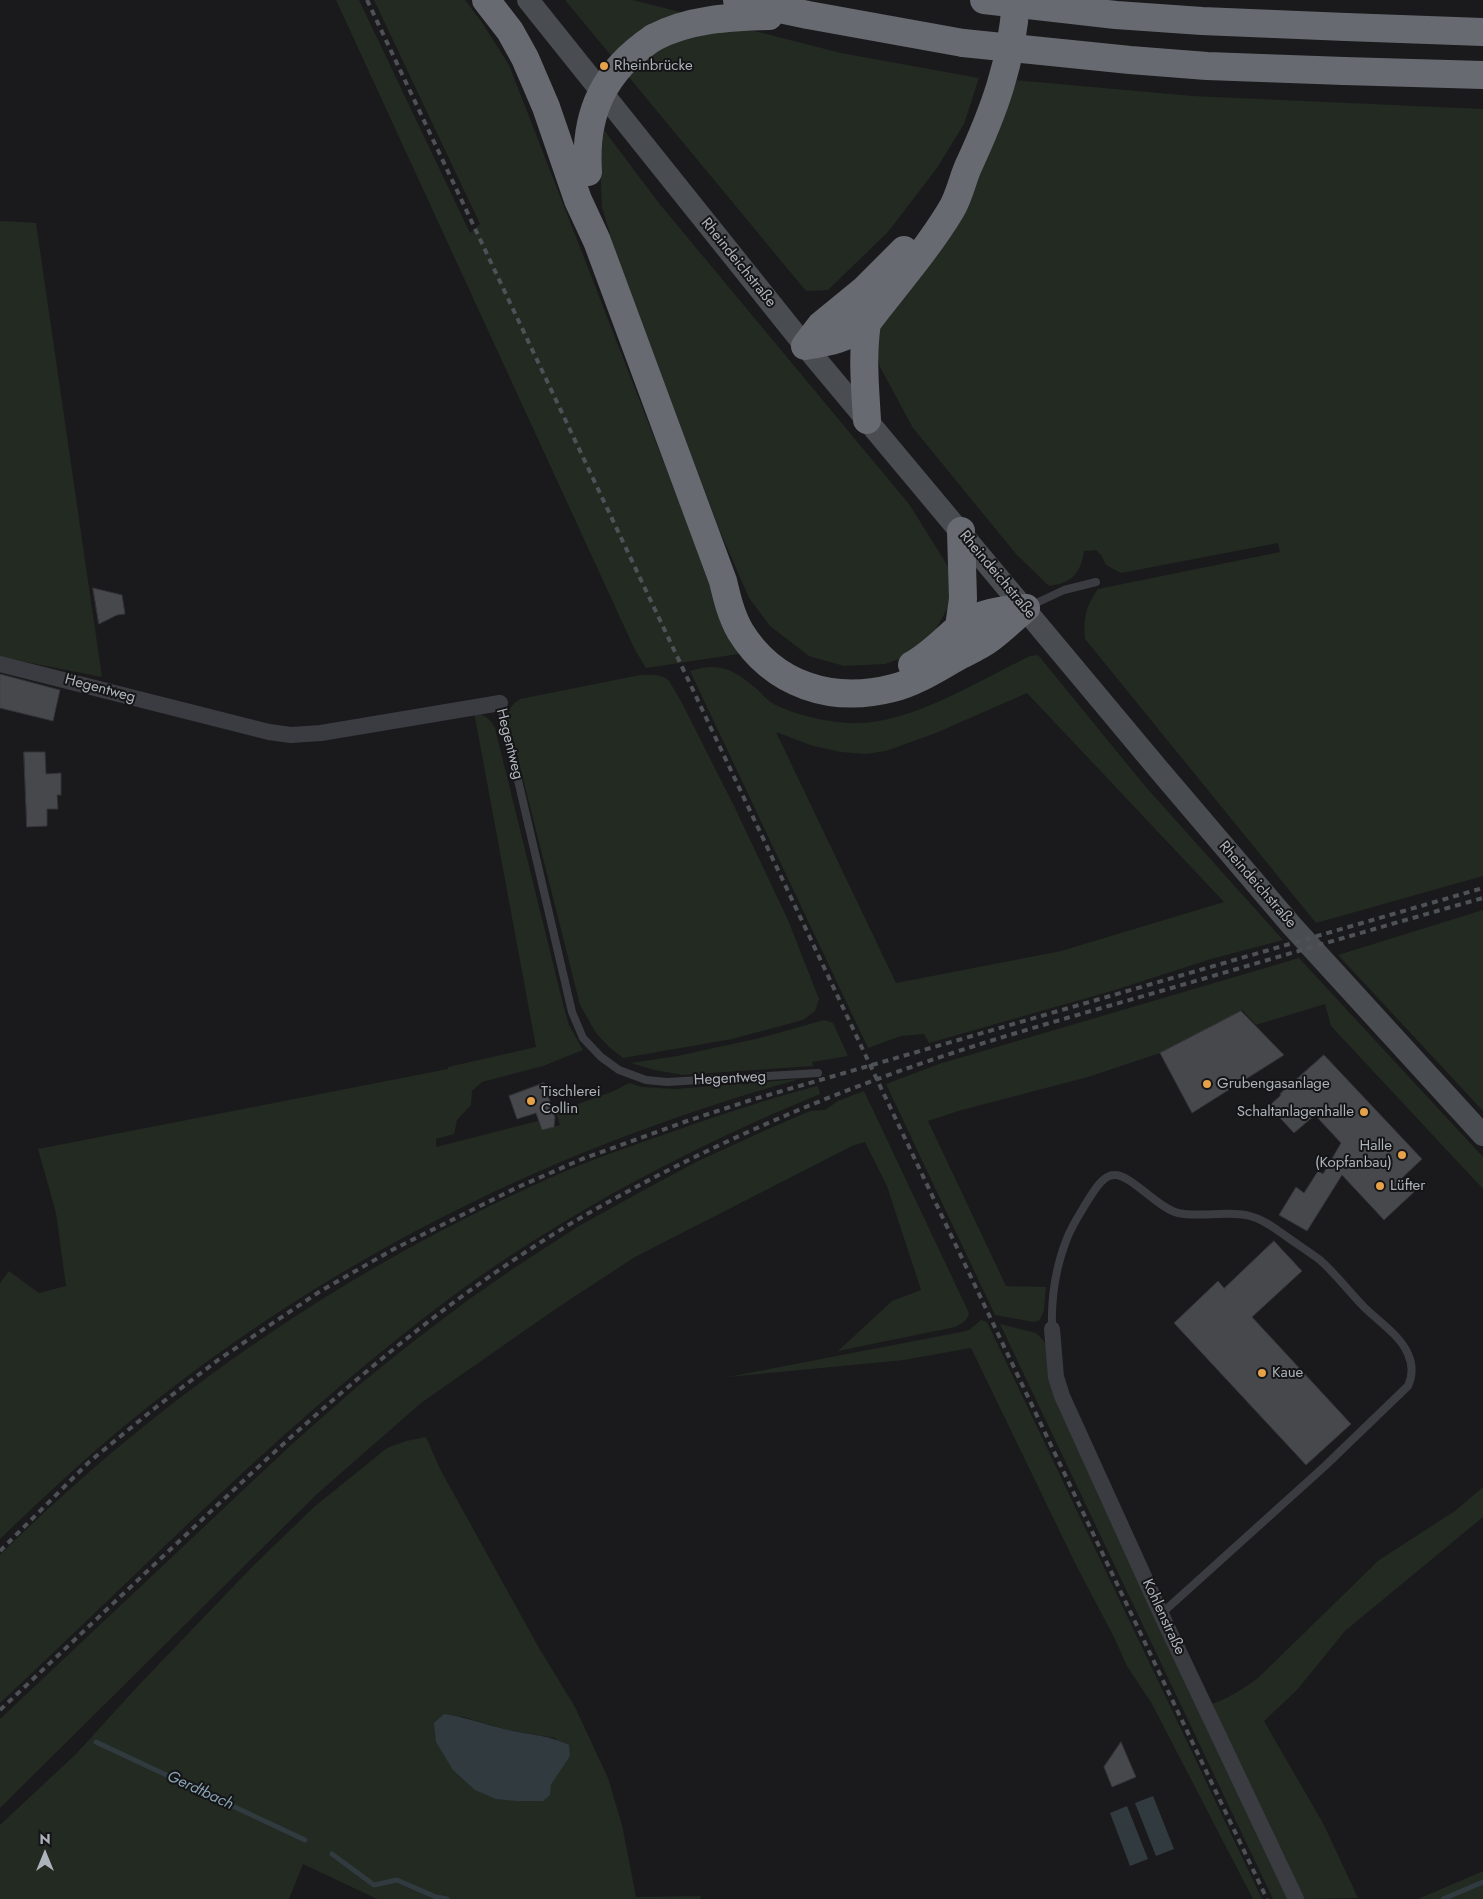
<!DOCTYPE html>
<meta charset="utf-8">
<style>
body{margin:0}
#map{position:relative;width:1483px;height:1899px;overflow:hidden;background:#1a1a1c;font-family:Jost,sans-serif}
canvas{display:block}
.north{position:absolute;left:20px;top:1829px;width:50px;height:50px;-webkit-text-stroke:4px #151517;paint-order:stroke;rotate:0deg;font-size:14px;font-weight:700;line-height:20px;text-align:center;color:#adb3ba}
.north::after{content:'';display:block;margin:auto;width:18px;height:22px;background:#adb3ba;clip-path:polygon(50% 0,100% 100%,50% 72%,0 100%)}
</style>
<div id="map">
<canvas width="1483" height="1899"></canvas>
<div class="north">N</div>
</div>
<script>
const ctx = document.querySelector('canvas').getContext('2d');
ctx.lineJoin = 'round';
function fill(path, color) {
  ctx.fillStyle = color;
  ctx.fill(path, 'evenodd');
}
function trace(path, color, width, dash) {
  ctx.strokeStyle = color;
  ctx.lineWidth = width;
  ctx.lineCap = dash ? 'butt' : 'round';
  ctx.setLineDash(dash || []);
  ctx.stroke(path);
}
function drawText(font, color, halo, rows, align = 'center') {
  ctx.font = font + ' Jost,sans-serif';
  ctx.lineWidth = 4;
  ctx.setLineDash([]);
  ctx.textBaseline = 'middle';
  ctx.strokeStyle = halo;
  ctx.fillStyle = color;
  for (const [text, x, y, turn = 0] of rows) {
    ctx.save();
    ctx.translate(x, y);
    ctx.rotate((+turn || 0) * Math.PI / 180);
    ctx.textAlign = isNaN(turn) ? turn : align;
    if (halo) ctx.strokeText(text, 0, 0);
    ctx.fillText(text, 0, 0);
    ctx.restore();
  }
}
fill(new Path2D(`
 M 336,0 L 359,0 L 470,233 L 480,224 L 374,0 L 465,0 L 481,21 L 509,65 L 731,635 L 745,653 L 646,668 L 635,650 Z
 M 565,0 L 633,0 L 841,53 L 979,78 L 964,124 L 937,168 L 888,232 L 828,290 L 806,291 Z
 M 1014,80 L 1193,96 L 1483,109 L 1483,876 L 1316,923 L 1085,639 C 1083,619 1086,605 1098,589 L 1280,552 L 1278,543 L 1121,573 L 1106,565 L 1101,555 L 1096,550 L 1084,551 C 1081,574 1071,583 1049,586 L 1016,554 L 913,428 L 880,367 L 872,338 Z
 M 604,130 L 658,202 L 909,504 L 951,571 L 953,591 L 948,607 L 929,642 L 913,654 L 885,664 L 844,666 L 809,656 L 770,626 L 749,598 L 719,529 L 615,251 L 602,207 L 600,161 Z
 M 0,221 L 36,223 L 102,677 L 0,657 Z
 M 1038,655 L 1145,786 L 1283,940 L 1211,959 L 1115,990 L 929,1043 L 924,1034 L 901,1036 L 868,1048 L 690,671 C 721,661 735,671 758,690 C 762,694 767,700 772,703 C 791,714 827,722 849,723 C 906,727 978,681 1030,656 ZM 1027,693 L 1224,902 L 1061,951 L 896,983 L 776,732 L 813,746 L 841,752 L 866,754 L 886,751 L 936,733 Z
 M 640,675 L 655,675 L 664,677 L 669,681 L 681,701 L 735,808 L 788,920 L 819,999 L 815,1011 L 803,1020 L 732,1039 L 623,1058 L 609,1047 L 596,1033 L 580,1005 L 508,719 C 508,709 512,704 520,699 Z
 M 474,712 C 484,715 490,718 495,728 L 564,1008 L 569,1025 L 583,1050 L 543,1066 L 482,1082 L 472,1091 L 471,1105 L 457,1120 L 454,1134 L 436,1139 L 436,1147 L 538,1121 L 542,1130 L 560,1125 L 556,1112 L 614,1091 L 629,1083 L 642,1087 L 675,1089 L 800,1079 C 563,1145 348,1249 154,1402 C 100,1444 50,1491 0,1539 L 0,1283 L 9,1271 L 39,1293 L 66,1286 L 56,1213 L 38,1149 L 448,1069 L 448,1067 L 536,1047 Z
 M 1483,910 L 1483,1111 L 1338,955 Z
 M 1299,958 L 1483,1157 L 1483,1189 L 1331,1026 L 1325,1004 L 1256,1025 L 1242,1010 L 1160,1053 L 1088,1077 L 958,1111 L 928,1121 L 1006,1286 L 1046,1287 L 1044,1310 L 1040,1320 L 1034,1322 L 995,1315 L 886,1084 L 939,1064 Z
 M 824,1020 L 833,1023 L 848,1056 L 812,1062 L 813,1066 L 683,1075 L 654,1070 L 631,1063 L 677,1056 L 760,1038 Z
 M 818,1086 L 820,1094 C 693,1146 570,1211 458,1292 C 293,1414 150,1563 0,1703 L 0,1555 C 166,1391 354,1263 568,1170 C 599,1157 631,1146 663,1135 C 714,1117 766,1099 818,1086 Z
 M 864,1091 L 969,1313 C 967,1321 963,1323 955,1327 L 838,1351 L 892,1301 L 921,1290 L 887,1186 L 865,1142 L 852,1146 L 635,1257 L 557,1308 L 421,1403 L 317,1494 L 0,1808 L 0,1719 L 292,1444 L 359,1385 L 410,1344 L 468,1300 L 517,1266 L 579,1226 L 642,1191 L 698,1161 L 766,1130 L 810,1111 L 825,1110 L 838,1101 Z
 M 981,1320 L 987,1322 L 1262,1899 L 1253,1899 L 1152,1704 L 1127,1666 L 1114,1637 L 1076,1565 L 971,1348 L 904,1360 L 728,1377 L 961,1332 L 969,1330 Z
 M 1000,1324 L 1036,1333 L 1044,1341 L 1289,1899 L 1273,1899 Z
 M 426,1437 L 440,1469 L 539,1648 L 575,1707 L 608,1778 L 622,1825 L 636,1897 L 701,1896 L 700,1899 L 377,1899 L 303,1864 L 289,1899 L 0,1899 L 0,1825 L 76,1754 L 137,1687 L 252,1567 L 314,1507 L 387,1448 L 406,1441 ZM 460,1716 L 507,1730 L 555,1738 L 570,1756 L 551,1785 Z
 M 1483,1487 L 1483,1517 L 1345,1631 L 1297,1690 L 1264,1721 L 1324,1825 L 1358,1898 L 1304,1899 L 1211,1704 C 1228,1699 1242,1689 1257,1679 L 1379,1560 L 1455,1511 Z
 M 1483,1871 L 1483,1899 L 1418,1899 L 1481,1872 Z`), '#222a22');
fill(new Path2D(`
 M 444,1714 C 465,1717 484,1724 504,1729 C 528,1735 546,1734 569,1745 L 570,1756 L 551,1785 L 550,1795 L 543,1801 L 516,1801 L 496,1799 L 475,1790 L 453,1770 L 436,1742 L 434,1723 Z
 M 1153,1796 L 1174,1849 L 1156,1856 L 1135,1803 Z
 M 1127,1806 L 1148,1859 L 1130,1866 L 1110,1813 Z`), '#313a3f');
trace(new Path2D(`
 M 96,1742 L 305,1840
 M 332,1854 L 374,1885 L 397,1880 L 436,1897 L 447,1899
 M 1443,1899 L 1483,1882`), '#313a3f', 5);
const building = new Path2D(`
 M 93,588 L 122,595 L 125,614 L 117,615 L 99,624 Z
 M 0,674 L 60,690 L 53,721 L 0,708 Z
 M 24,752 L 45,752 L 46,774 L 61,773 L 61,795 L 57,795 L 58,809 L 47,809 L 47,826 L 27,827 Z
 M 1241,1011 L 1284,1055 L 1192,1113 L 1160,1053 Z
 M 1324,1055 L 1422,1159 L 1401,1179 L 1414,1192 L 1384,1220 L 1342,1175 L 1307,1231 L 1279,1215 L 1296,1187 L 1304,1193 L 1318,1171 L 1323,1174 L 1341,1143 L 1315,1115 L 1294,1133 L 1269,1106 L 1281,1095 L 1280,1094 Z
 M 544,1083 L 555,1117 L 554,1127 L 542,1130 L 536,1113 L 517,1119 L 509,1096 Z
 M 1274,1241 L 1302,1271 L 1252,1317 L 1351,1424 L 1306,1465 L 1174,1323 L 1218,1281 L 1224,1288 Z
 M 1121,1742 L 1136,1777 L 1112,1787 L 1104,1767 Z`);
fill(building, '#47484c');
trace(building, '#343438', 1);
trace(new Path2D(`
 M 1030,606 L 1064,590 L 1096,582
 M 500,703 L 572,1012 L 583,1038 L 601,1057 L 619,1070 L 646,1080 L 667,1082 L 818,1073
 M 1052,1329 C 1051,1298 1056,1265 1068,1236 C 1073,1224 1081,1212 1088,1200 C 1094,1191 1103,1175 1114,1175 C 1131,1174 1157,1208 1178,1213 C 1201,1218 1227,1210 1250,1216 C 1262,1219 1273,1227 1283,1234 C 1295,1243 1308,1251 1320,1260 C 1336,1274 1349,1292 1364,1307 C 1378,1321 1400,1335 1408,1354 C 1413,1365 1413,1375 1408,1386 L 1325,1466 L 1161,1614`), '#3b3c41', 8);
trace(new Path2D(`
 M 0,664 L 269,732 L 291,735 L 321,733 L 500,703
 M 1052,1329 L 1056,1377 L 1062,1396 L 1161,1614 L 1296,1899`), '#3b3c41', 16);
trace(new Path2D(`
 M 528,0 L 805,346 L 1160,771 L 1292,926 L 1483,1135`), '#494c50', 22);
trace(new Path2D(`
 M 486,0 L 510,31 L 525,58 L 546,107 L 578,200 L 597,241 L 723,581 C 727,598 731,615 740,631 C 773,685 832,704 893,688 C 917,682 939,667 961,655 C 971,650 982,645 991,638 C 1003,629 1014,618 1026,608
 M 737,0 L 808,15 L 963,43
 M 1346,27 L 1483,32
 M 653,38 C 688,19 730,17 769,16
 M 1344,71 L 1483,75
 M 867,323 C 862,355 865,387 867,420
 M 805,346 C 831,342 846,339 867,323 C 895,286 927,250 951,210 C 959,197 962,181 968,167 C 994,111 1012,63 1016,0
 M 805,346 L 821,325 L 865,289 L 904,250
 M 959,627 L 963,599 L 961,531
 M 912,665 C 930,655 943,641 958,628 C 978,612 1002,610 1026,608`), '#676b71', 28);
trace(new Path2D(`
 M 367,0 L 881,1088 L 1267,1899
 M 0,1551 L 89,1462 L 155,1408 L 218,1360 L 319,1292 L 392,1250 L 516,1188 L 582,1159 L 687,1121 L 751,1100 L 1483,888
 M 0,1710 C 63,1651 126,1591 189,1532 C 312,1415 439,1300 587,1214 C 685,1158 788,1111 894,1073 C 986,1040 1081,1014 1175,987 C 1278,957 1380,927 1483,898`), '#4e5155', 4, [6, 5]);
trace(new Path2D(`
 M 984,0 L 1116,15 L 1202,21 L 1346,27
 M 963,43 L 1130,60 L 1207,66 L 1344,71
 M 588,172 C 584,113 604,71 653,38`), '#676b71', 28);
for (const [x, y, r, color] of [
 [604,66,5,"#e5a249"],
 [1207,1084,5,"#e5a249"],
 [531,1101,5,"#e5a249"],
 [1364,1112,5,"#e5a249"],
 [1402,1155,5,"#e5a249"],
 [1380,1186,5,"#e5a249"],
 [1262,1373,5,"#e5a249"]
]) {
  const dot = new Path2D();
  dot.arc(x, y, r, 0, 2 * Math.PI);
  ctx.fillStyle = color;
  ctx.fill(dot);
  trace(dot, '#151517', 2);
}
drawText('15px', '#adb3ba', '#151517', [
 ["Rheinbrücke",614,66],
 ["Grubengasanlage",1217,1084],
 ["Tischlerei",541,1092],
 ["Collin",541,1109],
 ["Schaltanlagenhalle",1354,1112,"right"],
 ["Halle",1392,1146,"right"],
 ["(Kopfanbau)",1392,1163,"right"],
 ["Lüfter",1390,1186],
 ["Kaue",1272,1373]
], 'left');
drawText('15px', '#adb3ba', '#151517', [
 ["Rheindeichstraße",738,263,51],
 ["Rheindeichstraße",997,575,50],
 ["Hegentweg",100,689,15],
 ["Hegentweg",509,744,76],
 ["Rheindeichstraße",1257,885,49],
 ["Hegentweg",730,1079,-3],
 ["Kohlenstraße",1163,1617,65]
]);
drawText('italic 16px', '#88a2b2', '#151517', [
 ["Gerdtbach",200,1791,25]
]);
</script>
